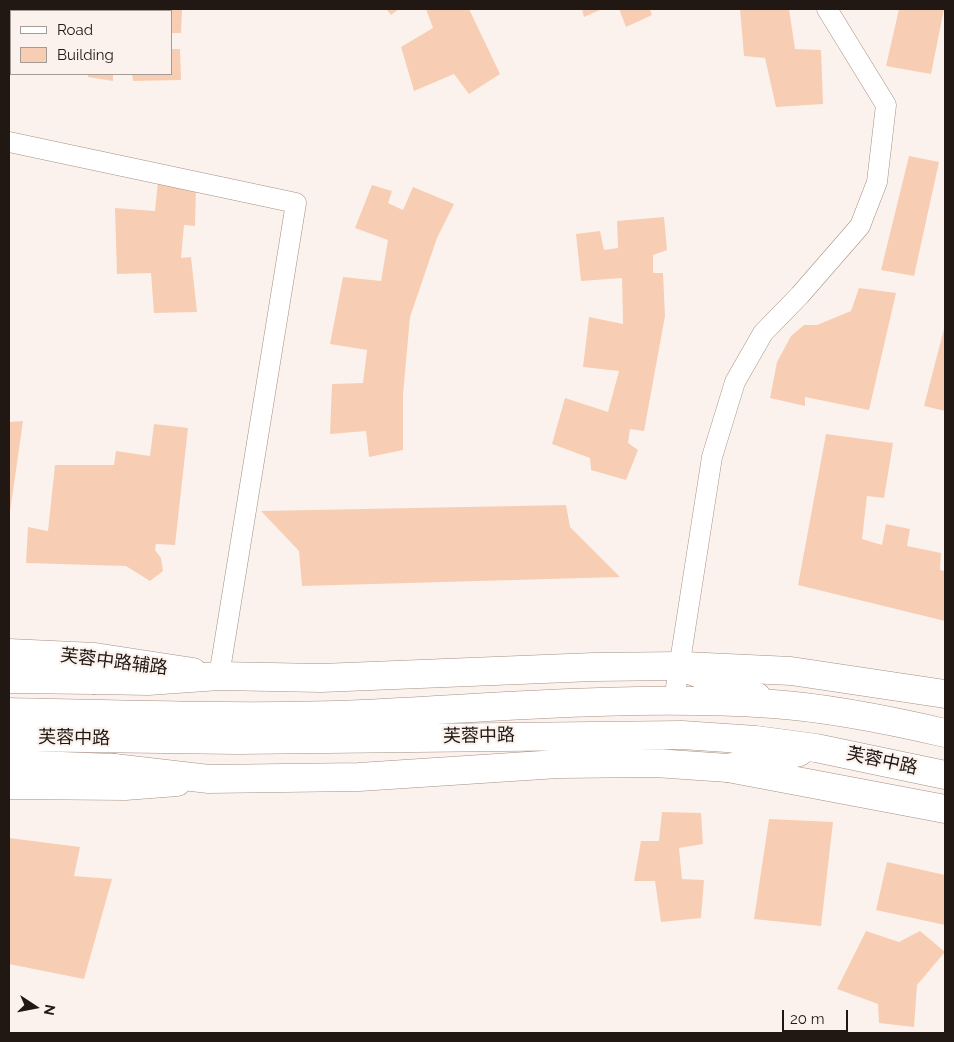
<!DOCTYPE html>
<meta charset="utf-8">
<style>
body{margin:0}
#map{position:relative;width:954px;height:1042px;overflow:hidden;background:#fcf2ed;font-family:Raleway,sans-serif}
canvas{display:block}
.frame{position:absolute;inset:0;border:10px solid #211814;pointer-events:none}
.legend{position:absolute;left:10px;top:10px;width:162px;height:65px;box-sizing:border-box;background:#fcf2ed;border:1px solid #a49b96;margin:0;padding:6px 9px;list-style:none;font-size:15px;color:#211814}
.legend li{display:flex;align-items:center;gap:10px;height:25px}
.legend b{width:25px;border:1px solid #a49b96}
.north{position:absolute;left:10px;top:982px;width:50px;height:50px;-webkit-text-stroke:4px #fcf2ed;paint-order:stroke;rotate:101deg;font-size:14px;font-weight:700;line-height:20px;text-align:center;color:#211814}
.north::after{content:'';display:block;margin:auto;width:18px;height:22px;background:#211814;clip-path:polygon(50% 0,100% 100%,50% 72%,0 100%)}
.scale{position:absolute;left:782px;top:1010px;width:66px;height:22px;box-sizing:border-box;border:2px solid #211814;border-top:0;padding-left:6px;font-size:15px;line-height:18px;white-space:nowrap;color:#211814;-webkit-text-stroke:4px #fcf2ed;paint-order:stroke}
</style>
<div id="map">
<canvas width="954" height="1042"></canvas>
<div class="frame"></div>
<ul class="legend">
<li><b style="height:6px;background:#fff"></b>Road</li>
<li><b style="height:14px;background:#f7ceb3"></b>Building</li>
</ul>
<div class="north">N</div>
<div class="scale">20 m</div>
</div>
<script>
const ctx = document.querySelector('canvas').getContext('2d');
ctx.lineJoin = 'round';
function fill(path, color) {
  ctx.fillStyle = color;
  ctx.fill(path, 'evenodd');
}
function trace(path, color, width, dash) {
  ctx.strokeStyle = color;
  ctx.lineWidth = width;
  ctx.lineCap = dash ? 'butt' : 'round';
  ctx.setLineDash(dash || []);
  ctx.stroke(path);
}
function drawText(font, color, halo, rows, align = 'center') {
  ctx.font = font + ' Raleway,"Noto Sans SC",sans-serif';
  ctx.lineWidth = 4.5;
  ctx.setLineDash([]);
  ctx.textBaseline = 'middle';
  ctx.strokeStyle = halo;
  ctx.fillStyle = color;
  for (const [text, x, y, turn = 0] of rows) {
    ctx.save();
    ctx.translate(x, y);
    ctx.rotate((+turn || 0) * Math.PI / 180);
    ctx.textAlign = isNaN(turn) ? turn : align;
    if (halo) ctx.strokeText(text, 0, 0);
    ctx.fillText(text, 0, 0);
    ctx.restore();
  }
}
fill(new Path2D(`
 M 94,9 L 182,9 L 181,33 L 171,33 L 171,11 L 93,11 Z
 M 386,9 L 399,9 L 391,15 Z
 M 426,9 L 469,9 L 500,74 L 469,94 L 454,74 L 414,91 L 401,47 L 433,28 Z
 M 582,9 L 602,9 L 584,17 Z
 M 619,9 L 650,9 L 652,15 L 626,27 Z
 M 740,9 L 789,9 L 795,49 L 821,50 L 823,104 L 776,107 L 765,58 L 744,56 Z
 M 899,9 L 944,9 L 931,74 L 886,66 Z
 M 171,49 L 180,49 L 181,80 L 133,81 L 132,74 L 171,74 Z
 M 88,74 L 113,74 L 113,81 L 88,77 Z
 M 909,156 L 939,162 L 914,276 L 881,270 Z
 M 158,181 L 196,185 L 195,226 L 184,225 L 181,258 L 191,257 L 197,312 L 154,313 L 151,273 L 117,274 L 115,208 L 155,211 Z
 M 372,185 L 392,191 L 388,203 L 403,210 L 413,187 L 454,204 L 437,238 L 410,317 L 403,395 L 403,450 L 369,457 L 366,431 L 330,434 L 332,384 L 363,383 L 367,350 L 330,344 L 343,277 L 381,281 L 388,240 L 355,228 Z
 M 664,217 L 667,250 L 653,255 L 653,273 L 663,273 L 665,316 L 644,431 L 630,429 L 628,443 L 638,450 L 626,480 L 591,470 L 590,458 L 552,444 L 565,398 L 608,412 L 619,371 L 583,367 L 589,317 L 623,324 L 622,278 L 581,281 L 576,234 L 600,231 L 604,250 L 618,248 L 617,221 Z
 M 859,288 L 896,293 L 869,410 L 805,397 L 805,406 L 770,398 L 777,362 L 791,336 L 804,325 L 817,325 L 851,311 Z
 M 945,325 L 945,411 L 924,406 Z
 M 23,421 L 10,512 L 9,512 L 9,422 Z
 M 154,424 L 188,428 L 175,545 L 156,544 L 155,550 L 161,558 L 163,571 L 150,581 L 126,566 L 26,563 L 28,527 L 48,531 L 55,465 L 114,465 L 116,451 L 150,456 Z
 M 826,434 L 893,443 L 884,498 L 867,496 L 862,539 L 882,545 L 886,524 L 910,529 L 907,546 L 941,553 L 940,570 L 945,571 L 945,621 L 798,585 Z
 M 566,505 L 570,527 L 620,577 L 302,586 L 299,551 L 261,511 Z
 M 662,812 L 701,813 L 703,844 L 679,848 L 682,879 L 704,880 L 701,918 L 661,922 L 655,881 L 634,881 L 641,841 L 659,841 Z
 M 769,819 L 833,822 L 821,926 L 754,919 Z
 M 9,838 L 80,847 L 74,876 L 112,879 L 84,979 L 9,964 Z
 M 887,862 L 945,875 L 945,925 L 876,910 Z
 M 866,931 L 899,942 L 920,931 L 945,952 L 917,985 L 914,1027 L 879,1023 L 878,1004 L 837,989 Z`), '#f7ceb3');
const street = new Path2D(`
 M 9,142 L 296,203 L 219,676
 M 674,700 L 712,457 L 735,382 L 763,333 L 800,295 L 860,226 L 877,182 L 886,105 L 827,9`);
const secondary = new Path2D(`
 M 9,653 L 95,657 L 193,672
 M 684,666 L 791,671 L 945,694
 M 728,768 L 945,809
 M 9,785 L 125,786 L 177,782`);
const primary = new Path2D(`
 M 94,680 L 148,681 L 219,676 L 321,678 L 594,667 L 680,666 L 757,697
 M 9,712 C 127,714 245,719 363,714 C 499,707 636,695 773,704 C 831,708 889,720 945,733
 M 9,737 L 238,740 L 682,735 L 756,740 L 816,748 L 945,775
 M 114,768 L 209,779 L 359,777 L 558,764 L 655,763 L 728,768 L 799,752`);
const highway = new Path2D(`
 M 9,679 L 94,680
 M 9,764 L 114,768`);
trace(street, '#a59083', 21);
trace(secondary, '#a59083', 29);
trace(primary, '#a59083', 29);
trace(highway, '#a59083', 29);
trace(street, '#fff', 20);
trace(secondary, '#fff', 28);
trace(primary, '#fff', 28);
trace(highway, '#fff', 28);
drawText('18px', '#211814', '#fcf2ed', [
 ["芙蓉中路辅路",114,662,7],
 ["芙蓉中路",479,736,-1],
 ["芙蓉中路",74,738,1],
 ["芙蓉中路",882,761,12]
]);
</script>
